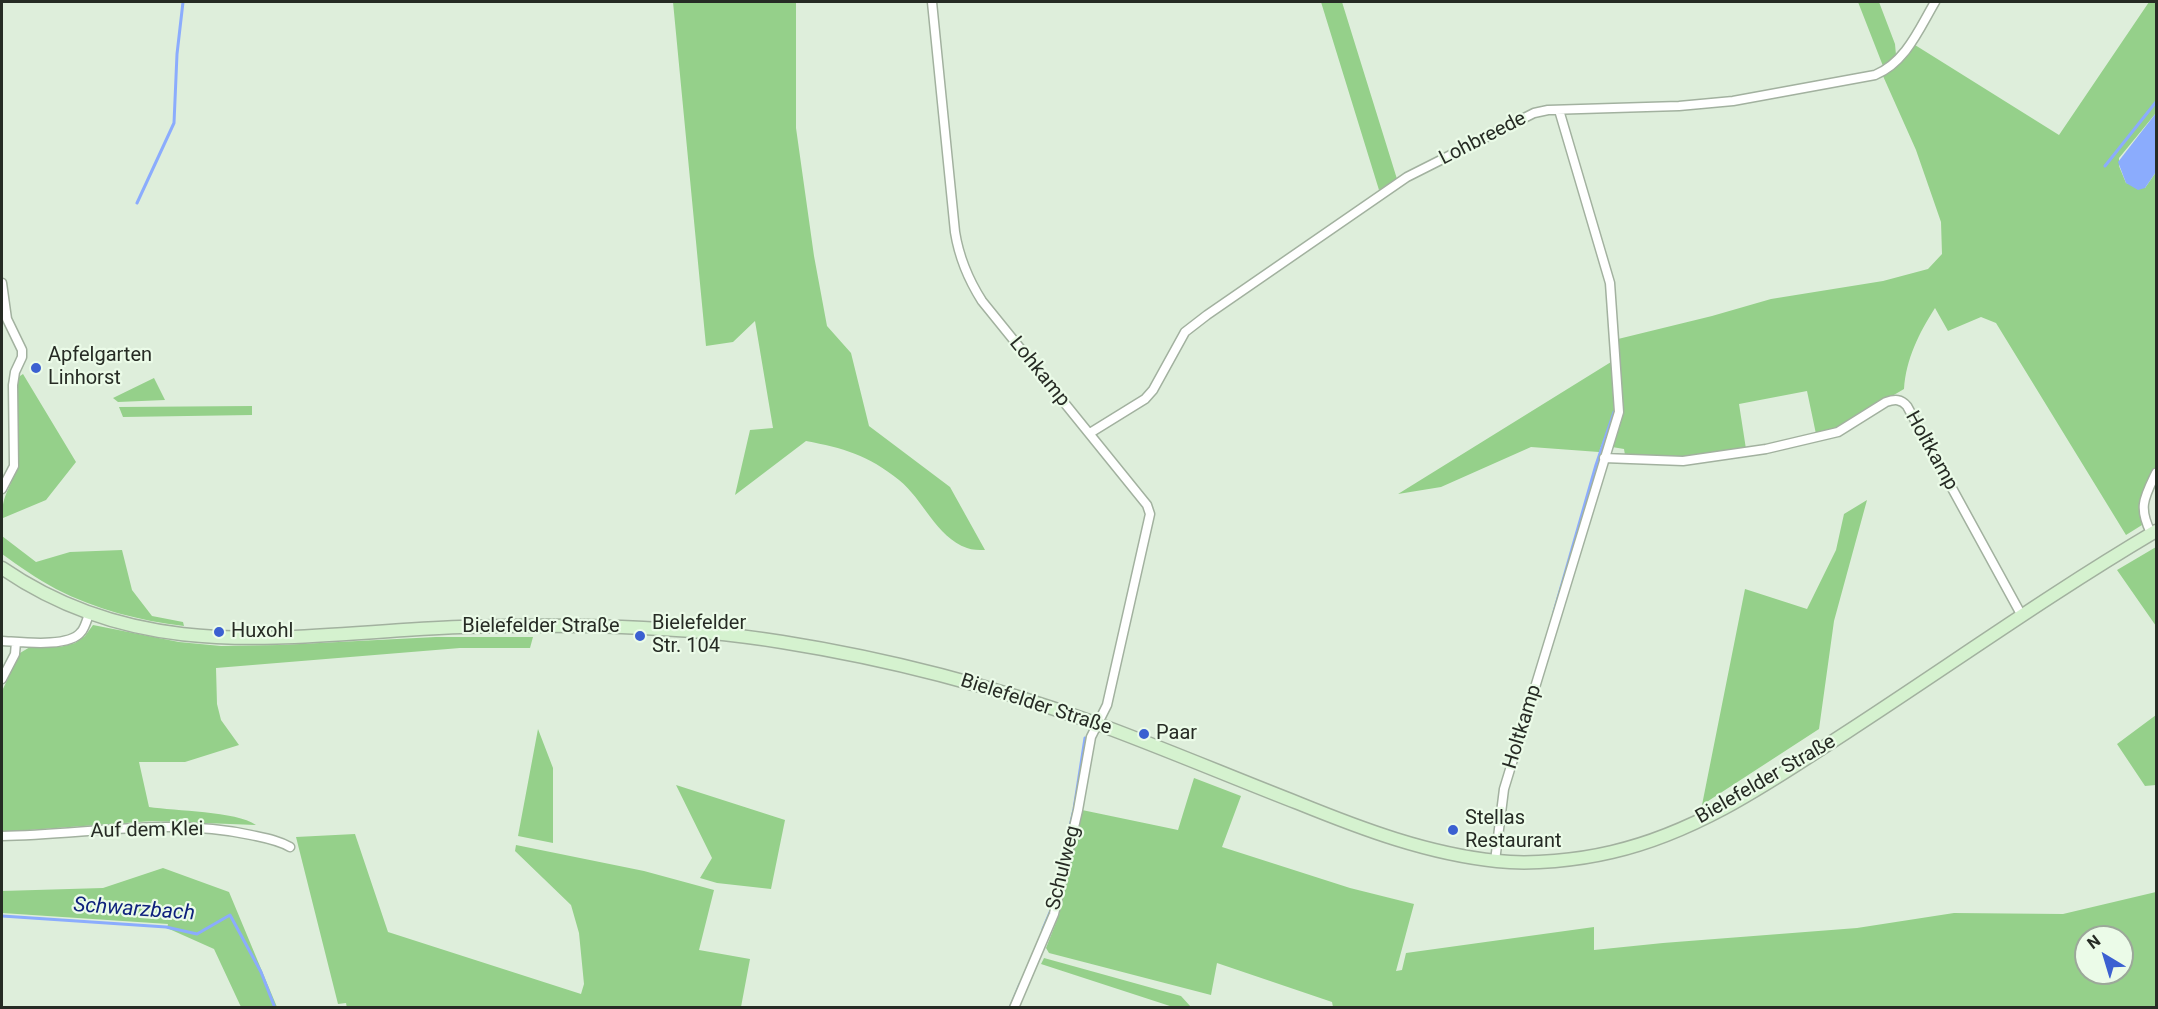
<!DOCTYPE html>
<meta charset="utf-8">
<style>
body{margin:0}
#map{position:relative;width:2158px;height:1009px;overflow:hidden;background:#deeedb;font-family:Roboto,sans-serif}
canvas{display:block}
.frame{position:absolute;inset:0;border:3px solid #262b24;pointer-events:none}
.north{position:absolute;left:2074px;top:925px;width:60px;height:60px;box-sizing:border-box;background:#ebfbe8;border:2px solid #9ca89a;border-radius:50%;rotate:322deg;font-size:16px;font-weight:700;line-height:24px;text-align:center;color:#262b24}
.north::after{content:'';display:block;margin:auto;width:21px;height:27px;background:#3b60d1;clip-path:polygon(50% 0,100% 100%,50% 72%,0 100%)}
</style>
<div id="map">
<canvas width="2158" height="1009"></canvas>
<div class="frame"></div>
<div class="north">N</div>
</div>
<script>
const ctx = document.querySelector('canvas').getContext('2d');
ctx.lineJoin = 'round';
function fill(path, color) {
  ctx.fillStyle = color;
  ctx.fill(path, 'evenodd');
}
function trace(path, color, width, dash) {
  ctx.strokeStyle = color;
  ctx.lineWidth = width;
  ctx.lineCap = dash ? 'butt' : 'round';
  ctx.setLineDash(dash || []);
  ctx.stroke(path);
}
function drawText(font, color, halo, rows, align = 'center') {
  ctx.font = font + ' Roboto,sans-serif';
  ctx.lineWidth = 4.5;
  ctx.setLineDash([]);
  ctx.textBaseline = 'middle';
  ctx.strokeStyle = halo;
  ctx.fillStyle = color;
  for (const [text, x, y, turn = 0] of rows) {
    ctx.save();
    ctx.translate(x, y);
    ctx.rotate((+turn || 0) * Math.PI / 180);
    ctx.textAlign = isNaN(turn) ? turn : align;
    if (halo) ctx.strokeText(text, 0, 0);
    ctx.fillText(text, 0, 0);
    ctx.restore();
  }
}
fill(new Path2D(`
 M 673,2 L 796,2 L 796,128 L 814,256 L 827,326 L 851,353 L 869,426 L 950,487 L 985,550 C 979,550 972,550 967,548 C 936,537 923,499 899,480 C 868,455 843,448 806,441 L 735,495 L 750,430 L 773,428 L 755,321 L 733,342 L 706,346 Z
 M 1321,2 L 1342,2 L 1397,179 L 1379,190 Z
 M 1858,2 L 1879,2 L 1895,44 L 1896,55 L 1883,66 Z
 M 2149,2 L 2156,2 L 2156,113 L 2119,158 L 2119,166 L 2126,183 L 2145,188 L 2156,172 L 2156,201 L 2155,204 L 2156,205 L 2156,468 C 2145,489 2137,500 2142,525 L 2126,535 L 1996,323 L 1981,317 L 1948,331 L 1935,308 C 1919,333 1906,359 1904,389 L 1836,429 L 1816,434 L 1807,391 L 1739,404 L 1746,449 L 1683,459 L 1625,455 L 1624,449 L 1612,447 L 1623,411 L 1618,339 L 1712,316 L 1771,299 L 1883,281 L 1928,269 L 1942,254 L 1941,222 L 1916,150 L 1883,76 L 1899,64 L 1915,45 L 2059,135 Z
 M 1611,362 L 1614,411 L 1599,452 L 1531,447 L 1441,487 L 1398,494 Z
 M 23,374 L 76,462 L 46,500 L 3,518 C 0,495 13,487 16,466 C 22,437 15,407 17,378 Z
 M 154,378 L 165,400 L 118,402 L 113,398 Z
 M 252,406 L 252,415 L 123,417 L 119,407 Z
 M 1867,500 L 1834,621 L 1819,729 L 1702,805 L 1745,589 L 1807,609 L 1836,550 L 1844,514 Z
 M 2,536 L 36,562 L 70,552 L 122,550 L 132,590 L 152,616 L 183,622 L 184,626 C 140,621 95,609 56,589 C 37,579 19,566 2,554 Z
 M 2156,547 L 2156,626 L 2117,570 Z
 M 93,625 L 179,642 L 221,646 L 280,645 L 436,637 L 533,637 L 530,648 L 460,648 L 216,668 L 217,704 L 221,720 L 239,745 L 185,762 L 139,762 L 149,807 C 175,811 236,811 256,825 L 152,821 L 2,832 L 2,691 L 20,653 L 30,647 L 60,647 L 75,643 L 85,636 Z
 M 2156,715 L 2156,785 L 2145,786 L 2117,744 Z
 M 538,729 L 553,768 L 553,843 L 518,836 Z
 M 1194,778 L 1241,796 L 1222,847 L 1350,888 L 1414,904 L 1396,971 L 1402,970 L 1406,953 L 1594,927 L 1594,950 L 1663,943 L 1857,928 L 1954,913 L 2063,914 L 2156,892 L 2156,1007 L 1333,1007 L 1332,1002 L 1217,963 L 1211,995 L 1049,953 L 1046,948 L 1059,915 L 1082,810 L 1178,830 ZM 2086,937 L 2122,937 L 2122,973 L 2086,973 Z
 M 676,785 L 785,820 L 771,889 L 717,883 L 700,878 L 712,858 Z
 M 355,834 L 388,932 L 581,994 L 584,984 L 579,933 L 571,905 L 515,851 L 516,845 L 644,871 L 714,890 L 699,950 L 750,959 L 741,1007 L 347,1008 L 346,1003 L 338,1004 L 296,837 Z
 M 163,868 L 229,892 L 277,1007 L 241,1007 L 214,949 L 167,928 L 168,924 L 2,913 L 2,891 L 103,888 Z
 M 1044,958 L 1181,996 L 1191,1007 L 1173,1007 L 1041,964 Z`), '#95d08a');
fill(new Path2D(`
 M 2156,113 L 2156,172 L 2145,188 L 2138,190 L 2126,183 L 2118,162 Z`), '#8bacfd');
trace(new Path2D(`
 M 2105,166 L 2156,102
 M 137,203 L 174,123 L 177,54 L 183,2
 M 1554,612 L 1596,465 L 1614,412
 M 1053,901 L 1074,809 L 1085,738
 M 2,916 L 166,927 L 197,934 L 230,915 L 261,972 L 275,1008
 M 1043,929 L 1051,910
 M 1010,1008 L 1020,984`), '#8bacfd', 3);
const minor = new Path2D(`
 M 932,2 L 955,232 C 959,257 968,279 982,301 L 1147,505 L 1150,514 L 1107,705 L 1091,737 L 1078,810 L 1054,914 L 1014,1008
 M 2,283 L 7,319 L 22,350 L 22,357 L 15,372 L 13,385 L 14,466 L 2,489
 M 1090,433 L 1145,399 L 1153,390 L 1185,332 L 1207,315 L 1407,177 L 1534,113 L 1548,110 L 1679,106 L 1733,101 L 1875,75 C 1906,62 1919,29 1935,2
 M 1604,458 L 1683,461 L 1766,449 L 1838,432 L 1886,402 C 1895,399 1901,399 1907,406 L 2022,616
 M 2151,533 C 2138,507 2144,498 2156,473
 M 2,641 C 21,642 69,648 81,632 C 85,628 87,619 89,614
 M 2,679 L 15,654 L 16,642
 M 2,836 C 84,835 169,817 251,835 C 265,838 278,840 290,847
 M 1495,861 L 1504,789 L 1619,412 L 1610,283 L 1559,110`);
const secondary = new Path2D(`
 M 2,568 C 147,668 297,633 460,627 C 568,624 676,625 782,642 C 889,659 993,686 1095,723 C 1163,748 1231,777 1298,803 C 1362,829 1428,854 1497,861 C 1532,865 1578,860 1612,852 C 1699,832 1773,780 1847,732 C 1950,665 2051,593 2156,531`);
trace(minor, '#a2b19f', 11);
trace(secondary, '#a2b19f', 15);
trace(minor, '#fff', 8);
trace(secondary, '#d5f2cf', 12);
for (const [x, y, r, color] of [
 [36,368,6,"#3b60d1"],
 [219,632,6,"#3b60d1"],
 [640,636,6,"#3b60d1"],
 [1144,734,6,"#3b60d1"],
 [1453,830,6,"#3b60d1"]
]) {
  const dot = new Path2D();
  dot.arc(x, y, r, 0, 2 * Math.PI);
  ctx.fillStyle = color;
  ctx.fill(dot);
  trace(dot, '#ebfbe8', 2);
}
drawText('20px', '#262b24', '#ebfbe8', [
 ["Lohbreede",1483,139,-27],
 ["Lohkamp",1039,372,51],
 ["Holtkamp",1931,451,61],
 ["Bielefelder Straße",541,627],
 ["Bielefelder Straße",1036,705,18],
 ["Holtkamp",1523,727,-73],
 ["Bielefelder Straße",1766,780,-30],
 ["Auf dem Klei",147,831,-1],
 ["Schulweg",1064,868,-76]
]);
drawText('20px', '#262b24', '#ebfbe8', [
 ["Apfelgarten",48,356],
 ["Linhorst",48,379],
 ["Bielefelder",652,624],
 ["Str. 104",652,647],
 ["Huxohl",231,632],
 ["Paar",1156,734],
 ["Stellas",1465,819],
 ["Restaurant",1465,842]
], 'left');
drawText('italic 21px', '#0f227d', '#ebfbe8', [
 ["Schwarzbach",134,910,4]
]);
</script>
